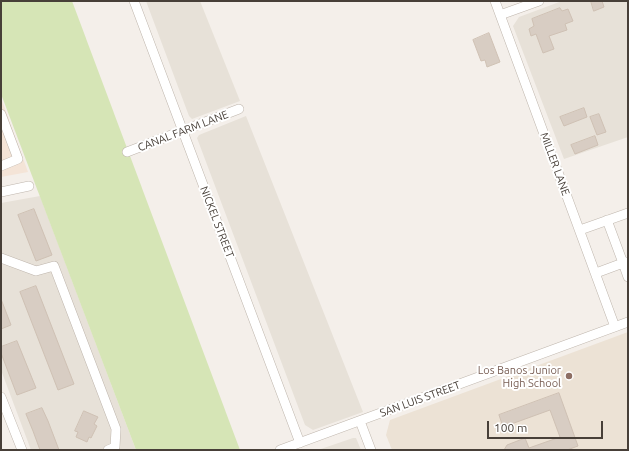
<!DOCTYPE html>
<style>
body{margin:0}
#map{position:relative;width:629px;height:451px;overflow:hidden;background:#f4efea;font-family:Ubuntu,sans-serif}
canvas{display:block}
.frame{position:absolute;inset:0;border:2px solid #473f38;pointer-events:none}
.scale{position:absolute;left:487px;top:421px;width:116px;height:18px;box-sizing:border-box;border:2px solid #473f38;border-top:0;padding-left:5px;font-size:12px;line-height:14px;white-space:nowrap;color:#473f38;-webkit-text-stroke:3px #fff;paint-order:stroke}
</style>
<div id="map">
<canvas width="629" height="451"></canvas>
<div class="frame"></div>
<div class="scale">100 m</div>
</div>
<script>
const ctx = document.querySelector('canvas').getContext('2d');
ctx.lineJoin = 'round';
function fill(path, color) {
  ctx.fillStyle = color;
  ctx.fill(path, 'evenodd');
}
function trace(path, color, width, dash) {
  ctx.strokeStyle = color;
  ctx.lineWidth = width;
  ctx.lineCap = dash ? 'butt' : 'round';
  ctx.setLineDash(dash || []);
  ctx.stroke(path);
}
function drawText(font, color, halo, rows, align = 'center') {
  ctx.font = font + ' Ubuntu,sans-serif';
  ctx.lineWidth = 4;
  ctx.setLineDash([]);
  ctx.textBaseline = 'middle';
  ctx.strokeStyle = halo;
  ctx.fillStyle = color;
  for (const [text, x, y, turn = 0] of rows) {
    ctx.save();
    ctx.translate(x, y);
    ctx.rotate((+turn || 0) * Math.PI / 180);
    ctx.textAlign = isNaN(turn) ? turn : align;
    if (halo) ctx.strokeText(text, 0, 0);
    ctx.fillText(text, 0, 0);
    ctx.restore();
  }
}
fill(new Path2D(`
 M 146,1 L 200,1 L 240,101 L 192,119 L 189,116 Z
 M 562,1 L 628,1 L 628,137 L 564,159 L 513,26 L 519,17 Z
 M 246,116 L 363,412 L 313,430 L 305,425 L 197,138 L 199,135 Z
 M 40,196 L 136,450 L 31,450 L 1,370 L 1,203 Z
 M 353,438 L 356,438 L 361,450 L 318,450 Z`), '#e7e1d8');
fill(new Path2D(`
 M 1,98 L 28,172 L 1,177 Z`), '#f4e4d7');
fill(new Path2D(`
 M 628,332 L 628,450 L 392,450 L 386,435 L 390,420 Z`), '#ece2d5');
fill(new Path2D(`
 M 1,1 L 72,1 L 240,450 L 136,450 L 1,94 Z`), '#d6e5b6');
const building = new Path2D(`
 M 591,1 L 602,1 L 604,7 L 594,11 Z
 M 560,8 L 562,11 L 568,9 L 573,21 L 565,24 L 567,30 L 549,36 L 554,49 L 543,53 L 536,34 L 531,36 L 529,29 L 534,26 L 532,19 Z
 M 489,33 L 500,62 L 487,67 L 485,60 L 481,61 L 473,40 Z
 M 584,108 L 587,117 L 564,126 L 560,117 Z
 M 599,114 L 606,132 L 597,135 L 590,117 Z
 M 595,136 L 598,145 L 575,154 L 571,145 Z
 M 34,209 L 52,255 L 36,261 L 18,215 Z
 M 36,286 L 74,384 L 58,390 L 20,292 Z
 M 1,299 L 11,325 L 1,329 Z
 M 17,341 L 36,388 L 17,395 L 1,353 L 1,347 Z
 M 559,393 L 578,446 L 567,450 L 504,450 L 507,445 L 525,438 L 529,448 L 560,437 L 550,410 L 503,427 L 499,415 Z
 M 42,408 L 48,421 L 59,450 L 40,450 L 33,431 L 26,414 Z
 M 84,411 L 98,417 L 94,424 L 97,426 L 91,438 L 89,437 L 87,442 L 76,437 L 78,432 L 75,431 Z`);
fill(building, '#d8cdc3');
trace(building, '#cfc1b4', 1);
const minor = new Path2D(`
 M 134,1 L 300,443
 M 495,1 L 615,327
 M 500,15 L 539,1
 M 1,114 L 18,159 L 1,166
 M 127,152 L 239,109
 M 1,192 L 29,186
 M 607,220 L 623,263 L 628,262
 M 580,230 L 628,213
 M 1,258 L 36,271 L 54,266 L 116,429 L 115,447 L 108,450
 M 596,273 L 623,263 L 628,277
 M 1,397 L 22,450
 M 360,421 L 371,450
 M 280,450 L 628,322`);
trace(minor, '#bfb6ad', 10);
trace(minor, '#fff', 9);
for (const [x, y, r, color] of [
 [569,376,4,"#8d6e63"]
]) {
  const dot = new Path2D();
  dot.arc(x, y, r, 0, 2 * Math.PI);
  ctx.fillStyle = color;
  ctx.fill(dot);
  trace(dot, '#fff', 1.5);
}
drawText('11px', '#473f38', '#fff', [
 ["CANAL FARM LANE",183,131,-21],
 ["MILLER LANE",555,164,70],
 ["NICKEL STREET",217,222,69],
 ["SAN LUIS STREET",420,399,-20]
]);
drawText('11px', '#785e54', '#fff', [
 ["Los Banos Junior",561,370],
 ["High School",561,383]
], 'right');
</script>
